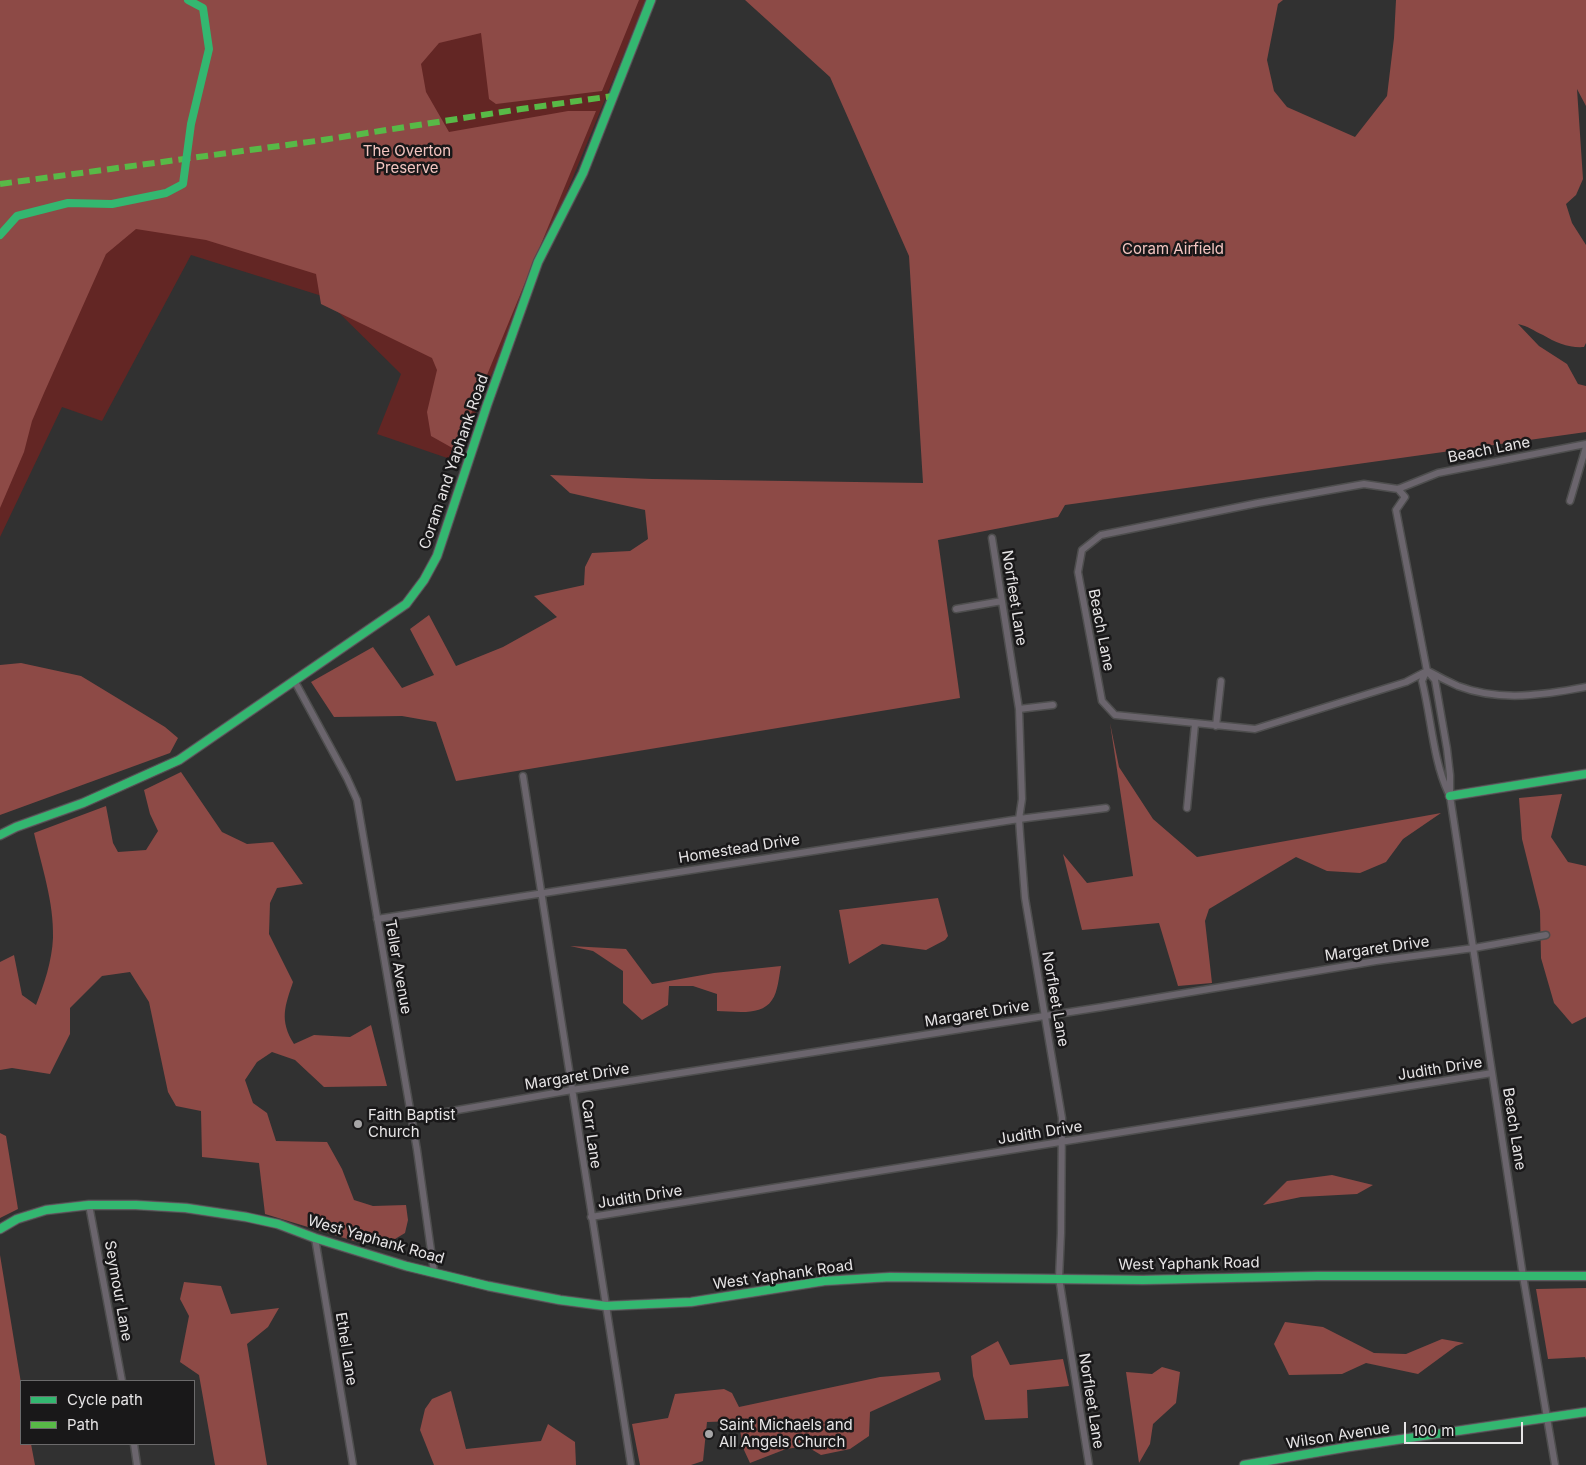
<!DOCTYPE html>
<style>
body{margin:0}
#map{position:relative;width:1586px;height:1465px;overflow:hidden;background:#313131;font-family:Inter,sans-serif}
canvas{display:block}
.legend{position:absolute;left:20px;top:1380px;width:175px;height:65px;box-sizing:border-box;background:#191819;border:1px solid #6b6a6b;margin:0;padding:6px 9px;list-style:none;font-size:15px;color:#e7e5e6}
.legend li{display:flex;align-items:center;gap:10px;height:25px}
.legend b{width:25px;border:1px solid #6b6a6b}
.scale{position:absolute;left:1404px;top:1422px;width:119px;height:22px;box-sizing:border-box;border:2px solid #e7e5e6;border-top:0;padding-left:6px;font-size:15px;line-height:18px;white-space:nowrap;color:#e7e5e6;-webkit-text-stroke:4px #191819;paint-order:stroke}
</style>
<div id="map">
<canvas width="1586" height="1465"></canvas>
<ul class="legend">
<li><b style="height:6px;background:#33b770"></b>Cycle path</li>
<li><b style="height:6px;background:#58b947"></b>Path</li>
</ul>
<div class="scale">100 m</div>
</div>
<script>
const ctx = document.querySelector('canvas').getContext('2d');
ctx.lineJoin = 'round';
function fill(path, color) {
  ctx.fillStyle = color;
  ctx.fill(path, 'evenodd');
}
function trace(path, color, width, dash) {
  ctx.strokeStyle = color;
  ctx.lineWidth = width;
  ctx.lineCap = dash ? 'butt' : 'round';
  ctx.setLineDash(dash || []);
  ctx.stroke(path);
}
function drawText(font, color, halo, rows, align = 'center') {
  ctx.font = font + ' Inter,sans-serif';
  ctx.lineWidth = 5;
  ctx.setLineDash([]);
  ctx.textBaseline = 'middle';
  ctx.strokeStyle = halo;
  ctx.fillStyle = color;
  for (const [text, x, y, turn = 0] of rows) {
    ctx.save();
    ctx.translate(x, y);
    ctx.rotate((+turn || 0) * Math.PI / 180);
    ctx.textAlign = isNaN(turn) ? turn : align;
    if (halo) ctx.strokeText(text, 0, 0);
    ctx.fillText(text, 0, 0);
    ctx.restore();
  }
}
fill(new Path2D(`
 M 0,0 L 646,0 L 456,461 L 377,434 L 401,374 L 322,296 L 191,255 L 102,421 L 62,407 L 0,537 Z`), '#632624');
fill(new Path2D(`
 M 0,0 L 639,0 L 602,91 L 496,104 L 489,99 L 481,33 L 439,43 L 421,64 L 426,92 L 449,132 L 568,111 L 596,111 L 456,450 L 431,436 L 427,412 L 437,370 L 432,358 L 321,304 L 316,274 L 206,240 L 136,229 L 106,254 L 44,393 L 32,421 L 24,452 L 0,508 Z
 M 745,0 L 1283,0 L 1278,4 L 1267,60 L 1274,91 L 1287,107 L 1355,137 L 1387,96 L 1394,38 L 1396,0 L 1586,0 L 1586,106 L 1577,89 L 1583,179 L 1576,195 L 1566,204 L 1572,223 L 1586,245 L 1586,343 L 1584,347 C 1569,348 1556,343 1543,335 C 1534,331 1528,326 1518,324 L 1539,346 L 1567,364 L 1578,384 L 1586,386 L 1586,432 L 1065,505 L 1058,517 L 938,540 L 960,698 L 456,781 L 436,722 L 402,716 L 334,717 L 311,682 L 373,647 L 402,688 L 434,675 L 410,629 L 429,615 L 456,666 L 503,647 L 557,617 L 534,596 L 584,585 L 585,567 L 592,553 L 630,551 L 648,539 L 645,510 L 570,493 L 550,475 L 652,479 L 923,483 L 909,256 L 830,77 Z
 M 21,663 L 81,676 L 165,727 L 178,738 L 170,753 L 0,815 L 0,665 Z
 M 1110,723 L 1119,767 L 1153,819 L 1197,857 L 1441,813 L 1403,839 L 1386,862 L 1360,873 L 1327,871 L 1296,857 L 1209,909 L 1205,921 L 1212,983 L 1178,986 L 1159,923 L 1082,930 L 1063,854 L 1087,883 L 1133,876 Z
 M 181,772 L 222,832 L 247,844 L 273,842 L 303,884 L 277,888 L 270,903 L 269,934 L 293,982 C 285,1006 279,1020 294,1044 L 314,1035 L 350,1037 L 371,1025 L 387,1086 L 324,1087 L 295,1060 L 272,1052 L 257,1062 L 245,1080 L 253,1103 L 267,1113 L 276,1141 L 327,1142 L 342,1169 L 354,1200 L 373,1206 L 406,1205 L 408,1220 L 405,1233 L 390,1242 L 364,1244 L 265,1214 L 259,1163 L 202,1157 L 201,1111 L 176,1106 L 168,1092 L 149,1002 L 130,972 L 102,976 L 70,1008 L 70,1034 L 50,1074 L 12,1068 L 0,1070 L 0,962 L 14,955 L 22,995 L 36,1005 C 44,985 52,961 53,938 C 54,902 42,868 34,833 L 106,806 L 113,843 L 118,852 L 146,850 L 158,831 L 150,814 L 144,790 Z
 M 1562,794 L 1551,837 L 1568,862 L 1586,866 L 1586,1017 L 1572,1024 L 1554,1003 L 1541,958 L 1540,911 L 1522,839 L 1519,798 Z
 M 938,898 L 948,936 L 945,940 L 926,950 L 882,944 L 849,964 L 839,910 Z
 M 570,946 L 626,949 L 652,984 L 714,973 L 781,966 C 779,976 778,992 772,1000 C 761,1017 734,1011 717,1011 L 717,994 L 693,986 L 669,986 L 668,1005 L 642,1020 L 623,1003 L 623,971 L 593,951 Z
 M 0,1133 L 6,1136 L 18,1209 L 0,1218 Z
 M 1332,1175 L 1373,1185 L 1357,1194 L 1301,1197 L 1263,1205 L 1287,1181 Z
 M 0,1255 L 21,1383 L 21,1444 L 31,1444 L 35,1465 L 0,1465 Z
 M 184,1282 L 221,1286 L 231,1314 L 279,1308 L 268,1327 L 247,1344 L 267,1465 L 215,1465 L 199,1375 L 180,1362 L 189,1316 L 180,1299 Z
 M 1586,1288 L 1586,1360 L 1585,1357 L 1548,1359 L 1536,1289 Z
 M 1285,1322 L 1323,1327 L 1374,1353 L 1406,1354 L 1442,1339 L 1464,1343 L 1456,1346 L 1418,1374 L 1366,1363 L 1342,1374 L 1289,1375 L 1274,1344 Z
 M 998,1341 L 1010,1365 L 1063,1359 L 1069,1386 L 1027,1390 L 1028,1418 L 985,1420 L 973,1376 L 971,1356 Z
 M 1162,1367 L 1180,1372 L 1176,1403 L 1153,1424 L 1150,1444 L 1139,1463 L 1126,1372 L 1152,1374 Z
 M 939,1372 L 941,1380 L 870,1412 L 869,1436 L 850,1449 L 821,1455 L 806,1446 L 786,1449 L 750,1463 L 744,1450 L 738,1421 L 707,1422 L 703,1461 L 691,1465 L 640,1465 L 632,1424 L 668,1418 L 675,1394 L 724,1389 L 732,1393 L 739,1407 L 880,1377 Z
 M 451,1391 L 466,1449 L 541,1441 L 548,1424 L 575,1442 L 576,1465 L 434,1465 L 420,1430 L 425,1409 L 432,1399 Z`), '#8d4a46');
const street = new Path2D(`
 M 1398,489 L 1405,497 L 1396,510 L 1427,671 L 1435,680 L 1447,749 L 1450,775 L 1450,796 L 1523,1276 L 1555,1465
 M 1570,501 L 1586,447
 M 992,538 L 1019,709 L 1022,799 L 1019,819 L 1020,834 L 1025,898 L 1062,1118 L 1061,1233 L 1059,1278 L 1089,1465
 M 956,609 L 1002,601
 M 1427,671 L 1406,682 L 1255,729 L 1115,715 L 1102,701 L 1078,572 L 1082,550 L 1101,535 L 1258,503 L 1364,484 L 1398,489 L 1438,473 L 1586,444
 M 1426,672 L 1422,681 C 1431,716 1433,760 1448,792
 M 1430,672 C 1439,677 1449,682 1458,686 C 1500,702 1544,695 1586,687
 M 294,680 L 347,778 L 357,800 L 417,1150 L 434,1272
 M 1019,709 L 1053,705
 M 1216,726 L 1221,681
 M 523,776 L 631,1465
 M 1187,808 L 1195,724
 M 377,919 L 1019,819 L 1106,808
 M 412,1118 L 572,1090 L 1102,1007 L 1376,961 L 1474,948 L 1546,935
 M 89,1205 L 122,1381
 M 591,1217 L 1492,1073
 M 315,1238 L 353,1465
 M 134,1444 L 137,1465`);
const secondary = new Path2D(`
 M 1450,796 L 1586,774
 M 0,835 L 16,827 L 83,803 L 179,760 L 406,604 L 424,580 L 437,556 L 487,405 L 538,262 L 583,173 L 651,0
 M 0,1229 L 17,1219 L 46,1210 L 89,1205 L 136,1205 L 186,1208 L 246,1217 L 278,1224 L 315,1238 L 406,1266 L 488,1286 L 560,1300 L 606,1306 L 691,1302 L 824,1281 L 890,1277 L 1143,1280 L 1317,1276 L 1586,1276
 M 1244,1465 L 1348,1447 L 1586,1412`);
trace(street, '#4e4e4e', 9);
trace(secondary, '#4e4e4e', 11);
trace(street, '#6b656d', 6);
trace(secondary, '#6d6770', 9);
trace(new Path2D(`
 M 0,184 L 316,141 L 521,109 L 613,96`), '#58b947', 6, [12, 6]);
trace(new Path2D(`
 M 0,235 L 17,216 L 68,203 L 112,204 L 166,193 L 183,184 L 191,124 L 209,49 L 203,8 L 188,0
 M 1450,796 L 1586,774
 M 0,835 L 16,827 L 83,803 L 179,760 L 406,604 L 424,580 L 437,556 L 487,405 L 538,262 L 583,173 L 651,0
 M 0,1229 L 17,1219 L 46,1210 L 89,1205 L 136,1205 L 186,1208 L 246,1217 L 278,1224 L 315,1238 L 406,1266 L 488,1286 L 560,1300 L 606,1306 L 691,1302 L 824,1281 L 890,1277 L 1143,1280 L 1317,1276 L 1586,1276
 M 1244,1465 L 1348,1447 L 1586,1412`), '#33b770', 8);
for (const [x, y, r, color] of [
 [358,1124,5,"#a7a6a7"],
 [709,1434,5,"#a7a6a7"]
]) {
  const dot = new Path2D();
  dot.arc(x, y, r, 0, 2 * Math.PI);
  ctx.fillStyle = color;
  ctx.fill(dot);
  trace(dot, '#191819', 2);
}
drawText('15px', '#f3c5c0', '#191819', [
 ["The Overton",407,151],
 ["Preserve",407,168],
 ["Coram Airfield",1173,249]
]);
drawText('15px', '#e7e5e6', '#191819', [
 ["Beach Lane",1489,450,-11],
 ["Coram and Yaphank Road",454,462,-71],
 ["Norfleet Lane",1014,598,81],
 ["Beach Lane",1101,630,79],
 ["Homestead Drive",739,849,-9],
 ["Margaret Drive",1377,949,-8],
 ["Teller Avenue",398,967,80],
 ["Norfleet Lane",1055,999,80],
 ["Margaret Drive",977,1014,-9],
 ["Judith Drive",1440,1069,-9],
 ["Margaret Drive",577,1077,-9],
 ["Beach Lane",1514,1129,81],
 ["Judith Drive",1040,1133,-9],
 ["Carr Lane",591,1134,82],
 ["Judith Drive",640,1197,-9],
 ["West Yaphank Road",376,1240,16],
 ["West Yaphank Road",1189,1264,-1],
 ["West Yaphank Road",783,1275,-8],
 ["Seymour Lane",118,1291,80],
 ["Ethel Lane",346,1349,81],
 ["Norfleet Lane",1091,1401,81],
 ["Wilson Avenue",1338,1436,-9]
]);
drawText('15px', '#e7e5e6', '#191819', [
 ["Faith Baptist",368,1115],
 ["Church",368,1132],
 ["Saint Michaels and",719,1425],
 ["All Angels Church",719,1442]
], 'left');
</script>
